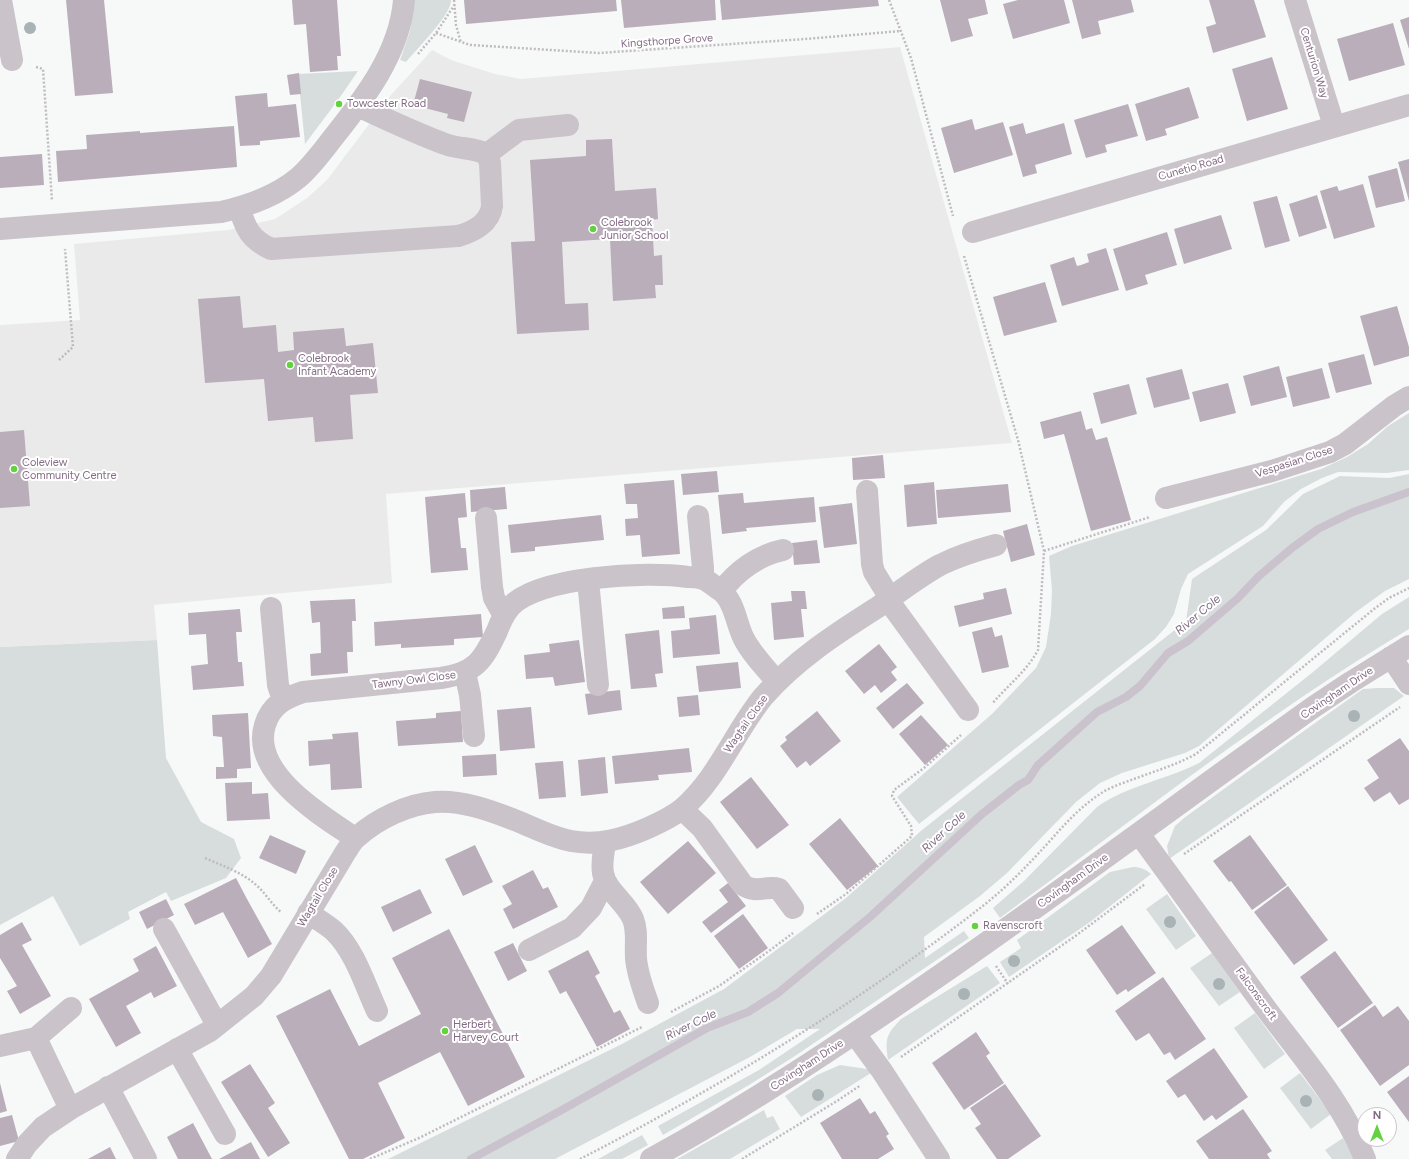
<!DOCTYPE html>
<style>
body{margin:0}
#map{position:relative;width:1409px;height:1159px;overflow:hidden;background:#f7f9f8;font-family:Figtree,sans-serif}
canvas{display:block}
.north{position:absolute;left:1357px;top:1107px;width:40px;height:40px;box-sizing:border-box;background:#fff;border:1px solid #cec4ce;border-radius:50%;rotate:0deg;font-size:11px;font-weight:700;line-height:16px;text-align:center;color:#846b85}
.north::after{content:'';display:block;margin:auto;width:14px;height:18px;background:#64d13f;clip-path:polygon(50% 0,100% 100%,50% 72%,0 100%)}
</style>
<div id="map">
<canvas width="1409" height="1159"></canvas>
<div class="north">N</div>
</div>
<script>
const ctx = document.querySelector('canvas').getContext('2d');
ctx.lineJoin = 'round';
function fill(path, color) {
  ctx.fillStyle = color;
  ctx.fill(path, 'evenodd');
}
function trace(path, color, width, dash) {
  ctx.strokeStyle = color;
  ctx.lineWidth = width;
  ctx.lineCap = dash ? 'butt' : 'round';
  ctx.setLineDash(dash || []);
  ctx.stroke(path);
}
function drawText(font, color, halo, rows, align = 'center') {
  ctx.font = font + ' Figtree,sans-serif';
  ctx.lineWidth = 4;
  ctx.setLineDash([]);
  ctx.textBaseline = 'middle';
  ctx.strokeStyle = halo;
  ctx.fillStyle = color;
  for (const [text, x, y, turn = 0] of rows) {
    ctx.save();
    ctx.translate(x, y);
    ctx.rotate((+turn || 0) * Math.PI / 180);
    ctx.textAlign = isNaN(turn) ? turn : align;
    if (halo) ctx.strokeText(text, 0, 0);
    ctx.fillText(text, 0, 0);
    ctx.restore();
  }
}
fill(new Path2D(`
 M 900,47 L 1012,443 L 386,494 L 392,583 L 154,605 L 157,640 L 0,647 L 0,325 L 80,320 L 74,244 L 228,230 L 275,219 L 307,198 L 327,180 L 391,95 L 432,50 L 451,60 L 495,74 L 521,79 Z`), '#eaeaeb');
fill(new Path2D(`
 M 414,0 L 451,0 C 452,14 416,50 406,62 L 400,60 L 410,31 Z
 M 358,71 L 338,100 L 305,144 L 298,74 Z
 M 1409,413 L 1409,470 L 1387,473 L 1338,472 L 1322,478 L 1301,489 L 1284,502 L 1263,526 L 1188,574 L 1181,589 L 1174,614 L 1166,627 L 1155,639 L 919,824 L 897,797 L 993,713 L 1036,668 L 1046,647 L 1051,614 L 1052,590 L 1049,556 L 1072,546 L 1321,469 L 1347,457 L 1368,444 L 1388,426 Z
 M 1409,474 L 1409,579 L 1385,591 L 1356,612 L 1199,746 L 1185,753 L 1122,773 L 1100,783 L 1076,802 L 1007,873 L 980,896 L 924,937 L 925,958 L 964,931 L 969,938 L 795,1056 L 749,1085 L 663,1135 L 658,1126 L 759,1070 L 820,1029 L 797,1029 L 750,1057 L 555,1159 L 388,1159 L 622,1044 L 724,989 L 846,898 L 922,830 L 1186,621 L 1192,579 L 1266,530 L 1303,494 L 1340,476 L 1389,478 Z
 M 1409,597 L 1409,629 C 1266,714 1134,819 1000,918 L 993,908 L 1024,881 L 1097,807 C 1128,785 1166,780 1199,763 L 1313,672 L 1382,614 Z
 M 157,640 L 166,758 L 201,822 L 234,839 L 241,858 L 226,878 L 171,901 L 166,892 L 128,912 L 130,919 L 80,946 L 53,896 L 0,925 L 0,647 Z
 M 1378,688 L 1394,688 L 1404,696 L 1169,859 L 1167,846 L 1175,826 L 1184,818 L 1301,733 L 1363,689 Z
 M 1133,867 C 1141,867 1145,869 1151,874 L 1090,922 L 1009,977 L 1000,962 L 1021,948 L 1017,940 L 1110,872 Z
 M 1167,894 L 1196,936 L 1176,950 L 1146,909 Z
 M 1212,953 L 1240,992 L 1219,1006 L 1190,968 Z
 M 987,966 L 1000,983 L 888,1060 C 885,1038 886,1035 901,1019 Z
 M 1255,1013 L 1285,1054 L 1264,1069 L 1234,1028 Z
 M 840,1065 L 867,1069 L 871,1073 L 801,1117 L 785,1096 L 817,1075 Z
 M 1300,1073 L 1331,1114 L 1311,1129 L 1280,1088 Z
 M 764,1110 L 767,1118 L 773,1116 L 780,1129 L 730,1159 L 677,1159 Z
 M 642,1135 L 648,1145 L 622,1159 L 598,1159 Z
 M 1343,1138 L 1355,1159 L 1332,1159 L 1325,1150 Z`), '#d7dddd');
trace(new Path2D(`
 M 471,1159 L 560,1111 L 707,1028 L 748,1012 L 778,993 L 870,917 L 982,814 L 1019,785 L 1028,780 L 1038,765 L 1097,712 L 1126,697 L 1140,686 L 1168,653 L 1188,641 L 1237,599 L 1259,576 L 1292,548 L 1318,529 L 1353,512 L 1409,492`), '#cac2cc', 8);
fill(new Path2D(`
 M 66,0 L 104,0 L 113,93 L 75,96 Z
 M 292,0 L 337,0 L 341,56 L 337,56 L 338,70 L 310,72 L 306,24 L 294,25 Z
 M 464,0 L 616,0 L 617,11 L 466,24 Z
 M 621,0 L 715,0 L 716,20 L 624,28 Z
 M 720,0 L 878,0 L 879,6 L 722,20 Z
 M 940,0 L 985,0 L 988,14 L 968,19 L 973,36 L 951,42 Z
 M 1018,0 L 1064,0 L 1070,23 L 1013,39 L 1003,4 Z
 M 1072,0 L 1131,0 L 1134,12 L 1098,21 L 1101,34 L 1082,39 Z
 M 1209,0 L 1254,0 L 1266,37 L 1213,53 L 1206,27 L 1216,24 Z
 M 1409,17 L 1409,49 L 1400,20 Z
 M 1393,23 L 1405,65 L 1349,81 L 1337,39 Z
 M 1272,57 L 1288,109 L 1247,121 L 1232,69 Z
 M 299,73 L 301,94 L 290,95 L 287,75 Z
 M 420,79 L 472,92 L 464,122 L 447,118 L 448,114 L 413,105 Z
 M 1189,87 L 1199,118 L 1165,129 L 1167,135 L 1146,141 L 1135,104 Z
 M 267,93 L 268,107 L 296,104 L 300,137 L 260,141 L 260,145 L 240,146 L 235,96 Z
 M 1128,104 L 1138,136 L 1105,145 L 1107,152 L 1086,158 L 1074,120 Z
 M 972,119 L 975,130 L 1003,122 L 1013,155 L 954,173 L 941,128 Z
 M 1023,123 L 1026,134 L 1064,123 L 1072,154 L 1035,165 L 1037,173 L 1023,177 L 1009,127 Z
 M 234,126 L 237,167 L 58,182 L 56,151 L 87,149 L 86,135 L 140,131 L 140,133 Z
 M 612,139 L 615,191 L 656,188 L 658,219 L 652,220 L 654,256 L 662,255 L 663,285 L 655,285 L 656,298 L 613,301 L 610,239 L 562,242 L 565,304 L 588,303 L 589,330 L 517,334 L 511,242 L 535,241 L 530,160 L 586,156 L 586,140 Z
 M 42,154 L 44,185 L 0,188 L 0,157 Z
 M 1409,159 L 1409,201 L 1398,162 Z
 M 1397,168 L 1405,201 L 1376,208 L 1368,176 Z
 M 1363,184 L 1375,227 L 1334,239 L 1320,191 L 1337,186 L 1339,191 Z
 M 1317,195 L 1327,228 L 1299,237 L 1289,204 Z
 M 1277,196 L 1290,241 L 1265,248 L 1253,202 Z
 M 1221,215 L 1232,249 L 1184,264 L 1174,229 Z
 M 1167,232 L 1177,265 L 1145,275 L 1148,284 L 1126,291 L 1113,249 Z
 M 1106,248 L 1119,290 L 1062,306 L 1050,265 L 1074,257 L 1077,266 L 1081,265 L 1089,262 L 1087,254 Z
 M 1045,282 L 1057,322 L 1004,336 L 993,297 Z
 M 240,296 L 243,328 L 276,325 L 278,352 L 294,350 L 293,332 L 344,328 L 346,346 L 373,343 L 378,393 L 350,395 L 353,439 L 315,442 L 313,417 L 268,421 L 264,379 L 205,383 L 198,299 Z
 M 1397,306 L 1409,347 L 1409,356 L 1374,366 L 1360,316 Z
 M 1364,354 L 1372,384 L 1336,393 L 1328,363 Z
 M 1279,366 L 1287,397 L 1251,406 L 1243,376 Z
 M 1322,368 L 1330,398 L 1293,407 L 1286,377 Z
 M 1182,369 L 1190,399 L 1154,408 L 1146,378 Z
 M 1228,383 L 1236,413 L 1200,422 L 1192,392 Z
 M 1129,384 L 1137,414 L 1101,424 L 1093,393 Z
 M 1081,411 L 1086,430 L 1092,428 L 1096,440 L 1107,437 L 1131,520 L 1091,531 L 1064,434 L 1044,439 L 1040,422 Z
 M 24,430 L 30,506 L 0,508 L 0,432 Z
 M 883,455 L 885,478 L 853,480 L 852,458 Z
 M 717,471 L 719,492 L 683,495 L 681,474 Z
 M 674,480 L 680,554 L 642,557 L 640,535 L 626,536 L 625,519 L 638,518 L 637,504 L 626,504 L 624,484 Z
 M 934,482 L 937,524 L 907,527 L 904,485 Z
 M 1008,484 L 1011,512 L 938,518 L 936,490 Z
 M 505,487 L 507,509 L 471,512 L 470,490 Z
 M 465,493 L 467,517 L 458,518 L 461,548 L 466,548 L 468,570 L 431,573 L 425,497 Z
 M 743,493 L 744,503 L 814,497 L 816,522 L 746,528 L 747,531 L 722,534 L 718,495 Z
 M 852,503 L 857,544 L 824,548 L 819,507 Z
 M 601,515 L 604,540 L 535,547 L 535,551 L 511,553 L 508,525 Z
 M 1027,524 L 1035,555 L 1011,562 L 1003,531 Z
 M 817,540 L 820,563 L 794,565 L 792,543 Z
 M 1006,588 L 1012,614 L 959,627 L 954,606 L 984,599 L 983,593 Z
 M 791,591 L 805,591 L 807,609 L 801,609 L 804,637 L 774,640 L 771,603 L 792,601 Z
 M 355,599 L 356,621 L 352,621 L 353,652 L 347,652 L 348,673 L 311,676 L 310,654 L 321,653 L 320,622 L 312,623 L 310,601 Z
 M 684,606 L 685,618 L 663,619 L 662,608 Z
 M 240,609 L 242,632 L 236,632 L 238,662 L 242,662 L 244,686 L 193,690 L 191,666 L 208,664 L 206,634 L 189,635 L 188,613 Z
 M 481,614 L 483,637 L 454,639 L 454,645 L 401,648 L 401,644 L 375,646 L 374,622 Z
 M 716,615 L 720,654 L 673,658 L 671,631 L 690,629 L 689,618 Z
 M 992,627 L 995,637 L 1002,635 L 1009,667 L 982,673 L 972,632 Z
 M 659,630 L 663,673 L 655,674 L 657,687 L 631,689 L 625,634 Z
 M 579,640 L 585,682 L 555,686 L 553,677 L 526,679 L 524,655 L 550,652 L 549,644 Z
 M 879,644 L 897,667 L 891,672 L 897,680 L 881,693 L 875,685 L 864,694 L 845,671 Z
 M 738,662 L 741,688 L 699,692 L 696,666 Z
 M 907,683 L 924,703 L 893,729 L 876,708 Z
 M 620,690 L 622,710 L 588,715 L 585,694 Z
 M 698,695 L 700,715 L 679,717 L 677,697 Z
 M 531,707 L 535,748 L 500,751 L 497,710 Z
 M 461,711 L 463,742 L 398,746 L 396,721 L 436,718 L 436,713 Z
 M 817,711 L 841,741 L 810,766 L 806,761 L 797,768 L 780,746 L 787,740 L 785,737 Z
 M 248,713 L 251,768 L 237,769 L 237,778 L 216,779 L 216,767 L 224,767 L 222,737 L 213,736 L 212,715 Z
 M 921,715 L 948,745 L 925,765 L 899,734 Z
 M 358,732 L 362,788 L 331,790 L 330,764 L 309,766 L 308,741 L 333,739 L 332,734 Z
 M 1400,738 L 1409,751 L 1409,799 L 1399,805 L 1390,792 L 1374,802 L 1364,788 L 1379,778 L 1367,760 Z
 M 689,748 L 692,772 L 658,775 L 659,780 L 615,784 L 612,756 Z
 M 496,754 L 497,775 L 463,777 L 462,756 Z
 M 605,757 L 608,793 L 581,796 L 578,760 Z
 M 563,761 L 566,797 L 539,799 L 535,763 Z
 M 751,777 L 789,825 L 757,849 L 720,802 Z
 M 252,782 L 252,794 L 268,793 L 270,819 L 227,821 L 225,783 Z
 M 840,818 L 878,866 L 847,890 L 809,844 Z
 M 270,835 L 306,851 L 296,874 L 259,858 Z
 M 1250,835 L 1287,885 L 1252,910 L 1231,881 L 1229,882 L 1213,861 Z
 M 688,841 L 716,873 L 668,914 L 640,882 Z
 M 475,845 L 493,882 L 463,896 L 445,859 Z
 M 533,870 L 543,889 L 548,887 L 558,907 L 513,929 L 503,909 L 512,904 L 502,886 Z
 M 236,878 L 247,899 L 272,944 L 248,958 L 223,912 L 195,925 L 184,904 Z
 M 728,883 L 746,906 L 711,933 L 702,922 L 728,902 L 719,890 Z
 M 1288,886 L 1328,940 L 1294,965 L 1254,912 Z
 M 420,889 L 432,913 L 393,932 L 381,907 Z
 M 166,899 L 174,915 L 147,929 L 139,912 Z
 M 743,914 L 768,948 L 739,969 L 714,936 Z
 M 22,922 L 32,940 L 22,945 L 51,996 L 20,1014 L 7,991 L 17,986 L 0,958 L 0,935 Z
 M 1122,925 L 1156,973 L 1128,992 L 1126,989 L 1117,995 L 1086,950 Z
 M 449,929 L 525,1077 L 468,1106 L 440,1052 L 378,1083 L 405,1138 L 363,1159 L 349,1159 L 276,1016 L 330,989 L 359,1046 L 421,1014 L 392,958 Z
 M 513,943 L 527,971 L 508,981 L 494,952 Z
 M 156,946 L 177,986 L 154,998 L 151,992 L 126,1006 L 141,1033 L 116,1047 L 89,999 L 139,971 L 133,959 Z
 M 588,950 L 600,973 L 595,976 L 614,1013 L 620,1010 L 630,1029 L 597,1047 L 566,991 L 560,994 L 548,971 Z
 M 1335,951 L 1373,1003 L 1338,1028 L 1300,977 Z
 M 1163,977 L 1206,1039 L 1175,1060 L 1170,1052 L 1164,1055 L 1149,1033 L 1136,1041 L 1115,1011 Z
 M 1375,1005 L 1383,1017 L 1398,1006 L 1409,1021 L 1409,1065 L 1380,1086 L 1340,1030 Z
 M 976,1032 L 990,1053 L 986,1056 L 1004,1083 L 964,1110 L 932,1063 Z
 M 1214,1048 L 1248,1097 L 1216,1120 L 1212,1115 L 1204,1121 L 1185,1094 L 1178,1098 L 1166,1081 Z
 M 250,1064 L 275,1103 L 268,1108 L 290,1143 L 268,1157 L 221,1082 Z
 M 1409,1076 L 1409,1122 L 1387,1092 Z
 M 0,1083 L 7,1111 L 0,1113 Z
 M 1005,1084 L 1041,1136 L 1008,1159 L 997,1159 L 975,1128 L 981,1124 L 970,1108 Z
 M 860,1098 L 870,1114 L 875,1111 L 889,1134 L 886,1136 L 894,1149 L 878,1159 L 842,1159 L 820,1123 Z
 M 1243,1109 L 1272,1151 L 1267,1154 L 1270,1159 L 1209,1159 L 1196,1141 Z
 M 12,1115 L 19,1141 L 0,1146 L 0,1118 Z
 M 193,1123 L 212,1159 L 178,1159 L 167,1137 Z
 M 251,1142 L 260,1159 L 219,1159 Z
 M 110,1147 L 116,1159 L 88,1159 Z`), '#b9aeba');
trace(new Path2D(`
 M 454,0 L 456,25 L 461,43
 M 889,0 L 911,58 L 953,216
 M 436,33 L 470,45 L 599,53 L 805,39 L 901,31
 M 418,54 L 436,33 L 455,4
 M 36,67 L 43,69 L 52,201
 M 964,256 L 1018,440 L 1044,551 L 1038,650 C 1027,671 1007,686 992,704
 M 59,360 L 73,347 L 65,249
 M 1044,551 L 1150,517
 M 1184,854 L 1400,707
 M 205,858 C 223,866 241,872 255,884 C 265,892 271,904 281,912
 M 817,914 L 846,894 L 912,836 L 911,826 L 892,796 L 894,790 L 924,768 L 961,735
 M 996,966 L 1008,984
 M 671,1012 L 719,986 L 769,951 L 793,933
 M 901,1057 L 1074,937 L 1145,884
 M 370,1159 L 419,1138 L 642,1027
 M 580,1159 C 720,1087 860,1002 984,905 C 1008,886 1028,865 1048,843 C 1064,825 1080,807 1100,794 C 1110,787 1123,783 1134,779 C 1155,771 1176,765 1196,754 L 1374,609 L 1389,598 L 1409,588
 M 742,1159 L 837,1101 L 861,1085`), '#c0bbc0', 2.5, [2, 2]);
trace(new Path2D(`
 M 1,0 L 12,60
 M 1295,0 L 1334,126
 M 487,154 L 519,130 L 568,125
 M 239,208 C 246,229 250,239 271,249 L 458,236 C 473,232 490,223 492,206 L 490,163 L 487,154 C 475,148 461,149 448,145 C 417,134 388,120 358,106
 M 0,229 L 221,212 C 248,206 276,196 298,178 C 311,167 322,152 332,139 C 364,99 400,53 404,0
 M 973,232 L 1409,105
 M 867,491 L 872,564 L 874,572 L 890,598
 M 1166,498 L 1272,471 L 1330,452 L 1345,444 L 1394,406 L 1409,397
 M 698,516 L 703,568 L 703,579
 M 486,518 L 492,587 L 494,598 L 504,616
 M 588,580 L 598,685
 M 722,591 C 736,571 759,555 783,550
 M 888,600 L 968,710
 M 271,608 L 278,685 L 283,700
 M 1391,657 L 1409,684
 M 465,673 L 470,695 L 474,736
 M 682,809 L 702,828 L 743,885 C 756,894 766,885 779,889 L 793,908
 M 1139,834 C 1182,892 1224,952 1267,1010 C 1303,1058 1343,1103 1365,1159
 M 355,838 C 322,816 250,773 265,725 C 271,705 285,698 303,692 L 441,678 C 475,673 483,661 497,631 C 500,623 504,614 510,607 C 538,576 647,571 688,577 C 692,577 698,577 703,579 C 709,581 715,587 720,590 C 735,601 736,624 744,639 C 752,655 766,668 777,682
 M 605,842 C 604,852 601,863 603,873 C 606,891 626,902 633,919 C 638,931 635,945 636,958 C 637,973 643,989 648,1003
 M 308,913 C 317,919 326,924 334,931 C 355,951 365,985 377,1011
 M 164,929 L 217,1025
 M 529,950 L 572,928 L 591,908 L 605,881
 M 855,1034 L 882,1071 L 939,1159
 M 36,1038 L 70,1109
 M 0,1046 L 36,1038 L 71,1008
 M 177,1049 L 225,1134
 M 108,1087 L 146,1159
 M 17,1159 L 27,1144 L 43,1127 L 70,1109 L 210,1031 L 254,996 L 271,976 L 345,853 C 349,847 352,841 357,837 C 377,819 408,804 435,802 C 461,800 489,810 512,819 C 531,826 550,837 571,841 C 598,846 623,839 648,828 C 659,823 672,817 682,809 C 718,778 734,733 763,697 C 795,660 837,633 878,607 C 898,593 918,577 940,565 C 958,556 977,550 996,545
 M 651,1159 C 751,1104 842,1043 936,978 C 1063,890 1186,798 1312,708 L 1351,682 L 1409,646`), '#cac3ca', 22);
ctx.fillStyle = '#a9b2b4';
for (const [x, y] of [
 [30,28],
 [1354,716],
 [1170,922],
 [1014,961],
 [1219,984],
 [964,994],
 [818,1095],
 [1306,1101]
]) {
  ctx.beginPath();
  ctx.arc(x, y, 6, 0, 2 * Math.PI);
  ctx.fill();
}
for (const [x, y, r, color] of [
 [339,104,4,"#64d13f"],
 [593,229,4,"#64d13f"],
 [290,365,4,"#64d13f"],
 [14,469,4,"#64d13f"],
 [975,926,4,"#64d13f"],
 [445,1031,4,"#64d13f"]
]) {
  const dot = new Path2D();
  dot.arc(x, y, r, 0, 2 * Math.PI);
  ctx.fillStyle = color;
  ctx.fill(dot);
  trace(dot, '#fff', 1.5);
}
drawText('11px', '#846b85', '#fff', [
 ["Kingsthorpe Grove",667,41,-4],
 ["Centurion Way",1314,63,73],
 ["Cunetio Road",1191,168,-16],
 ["Vespasian Close",1294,462,-18],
 ["Tawny Owl Close",414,680,-7],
 ["Covingham Drive",1337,693,-34],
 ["Wagtail Close",746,724,-55],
 ["Covingham Drive",1073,881,-36],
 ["Wagtail Close",318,897,-59],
 ["Falconscroft",1256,994,54],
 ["Covingham Drive",807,1065,-33]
]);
drawText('11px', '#846b85', '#fff', [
 ["Towcester Road",347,104],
 ["Colebrook",601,223],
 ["Junior School",601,236],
 ["Colebrook",298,359],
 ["Infant Academy",298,372],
 ["Coleview",22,463],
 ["Community Centre",22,476],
 ["Ravenscroft",983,926],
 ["Herbert",453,1025],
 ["Harvey Court",453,1038]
], 'left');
drawText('italic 12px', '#816d86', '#fff', [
 ["River Cole",1198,615,-40],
 ["River Cole",944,832,-43],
 ["River Cole",691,1025,-26]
]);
</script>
